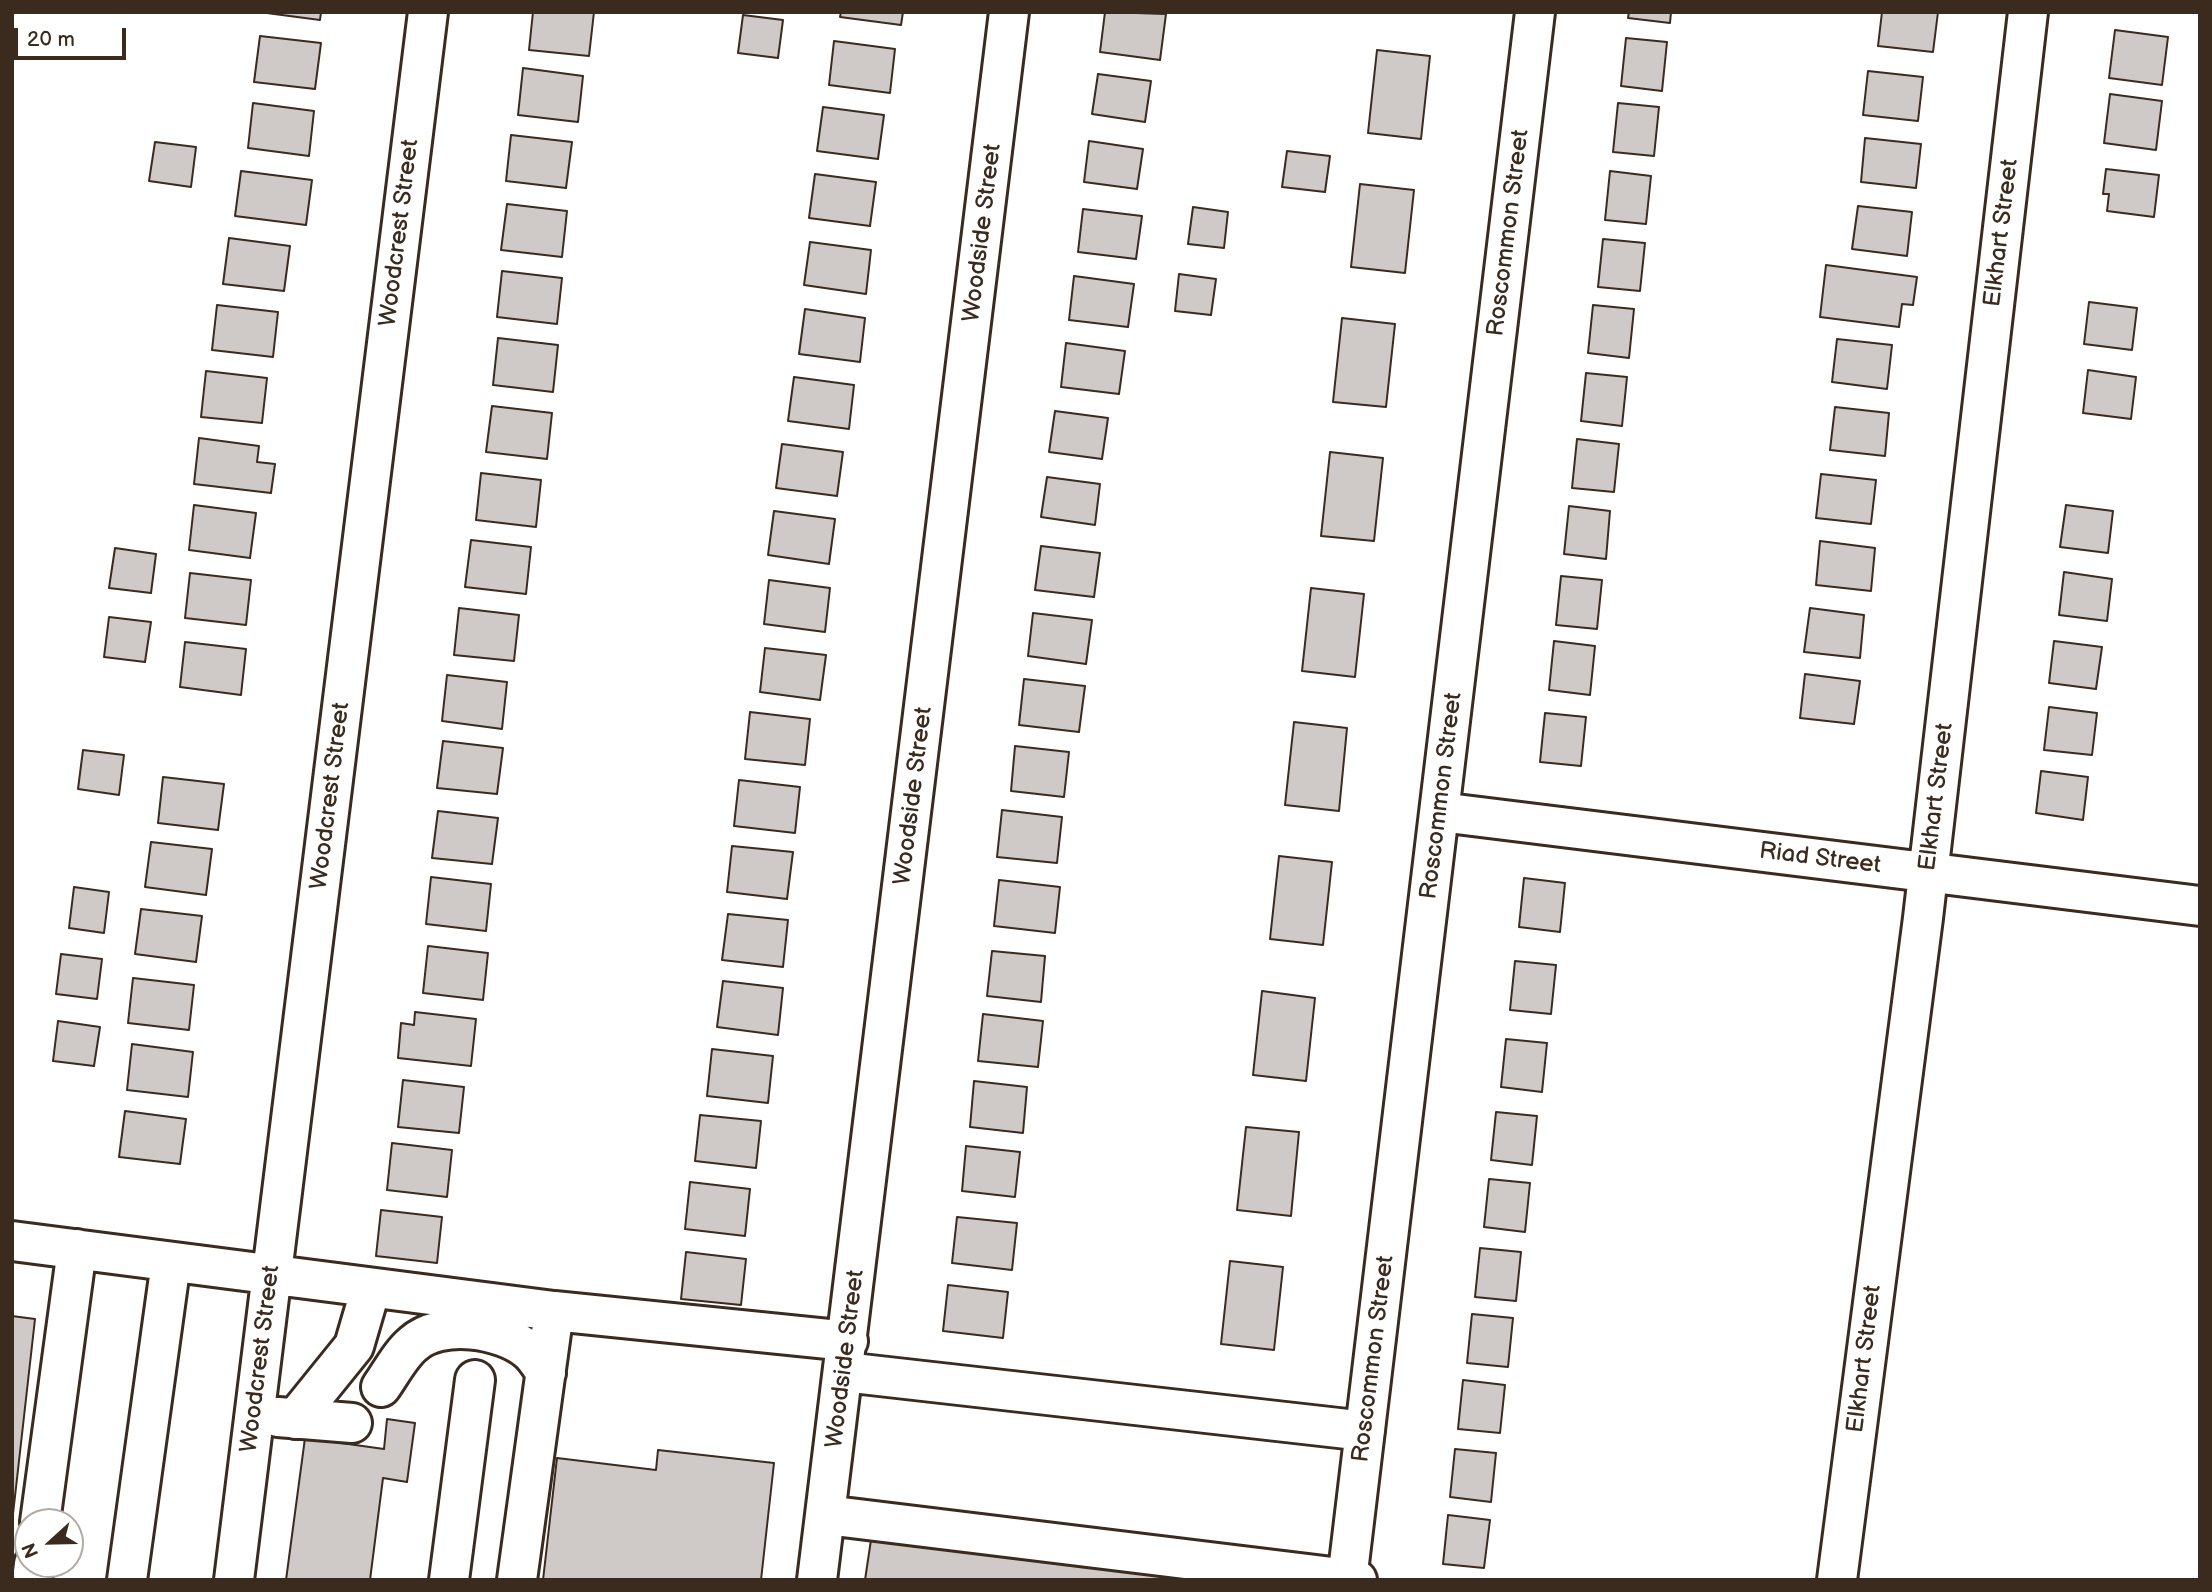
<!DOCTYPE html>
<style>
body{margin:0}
#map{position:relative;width:2212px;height:1592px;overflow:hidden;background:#fff;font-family:"Balsamiq Sans",sans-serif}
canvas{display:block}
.frame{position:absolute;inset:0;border:14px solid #3b2a1e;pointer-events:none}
.north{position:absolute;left:14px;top:1508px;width:70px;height:70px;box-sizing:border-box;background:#fff;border:2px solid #b1aaa5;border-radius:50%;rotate:248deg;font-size:19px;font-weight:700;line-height:28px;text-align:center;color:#3b2a1e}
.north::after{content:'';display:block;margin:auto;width:24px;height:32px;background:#3b2a1e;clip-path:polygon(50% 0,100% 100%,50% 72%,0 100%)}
.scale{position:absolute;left:14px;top:28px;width:112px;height:32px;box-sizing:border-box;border:4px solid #3b2a1e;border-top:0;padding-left:9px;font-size:21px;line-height:24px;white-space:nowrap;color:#3b2a1e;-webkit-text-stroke:5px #fff;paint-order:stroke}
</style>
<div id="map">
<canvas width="2212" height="1592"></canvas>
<div class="frame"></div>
<div class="north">N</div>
<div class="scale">20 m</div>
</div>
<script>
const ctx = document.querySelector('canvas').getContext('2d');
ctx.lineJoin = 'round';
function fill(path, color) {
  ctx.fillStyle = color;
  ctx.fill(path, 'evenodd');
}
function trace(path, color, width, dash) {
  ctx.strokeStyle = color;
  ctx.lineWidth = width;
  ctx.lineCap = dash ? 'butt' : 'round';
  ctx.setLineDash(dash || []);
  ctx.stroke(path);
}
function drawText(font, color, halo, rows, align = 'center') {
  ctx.font = font + ' "Balsamiq Sans",sans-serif';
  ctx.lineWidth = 6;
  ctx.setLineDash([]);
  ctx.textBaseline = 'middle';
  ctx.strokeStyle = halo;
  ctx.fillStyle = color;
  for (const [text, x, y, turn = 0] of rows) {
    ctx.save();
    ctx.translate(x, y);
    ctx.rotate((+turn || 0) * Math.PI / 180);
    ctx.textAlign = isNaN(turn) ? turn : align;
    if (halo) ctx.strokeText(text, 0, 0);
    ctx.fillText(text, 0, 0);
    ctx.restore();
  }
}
const building = new Path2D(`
 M 259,12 L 321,12 L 320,20 Z
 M 533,12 L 594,12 L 589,56 L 529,50 Z
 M 841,12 L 903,12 L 901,25 L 840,17 Z
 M 1105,12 L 1166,14 L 1160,60 L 1100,52 Z
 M 1629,12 L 1671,12 L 1670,23 L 1628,18 Z
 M 1882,12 L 1938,12 L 1933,52 L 1878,46 Z
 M 743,15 L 783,20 L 778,58 L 738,53 Z
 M 2115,30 L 2168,37 L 2162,85 L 2109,78 Z
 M 260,36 L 321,43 L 315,89 L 254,82 Z
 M 1626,38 L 1667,42 L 1662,91 L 1621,86 Z
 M 834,41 L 895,49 L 890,93 L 829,85 Z
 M 1377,50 L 1430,56 L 1421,139 L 1368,133 Z
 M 523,68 L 583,76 L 578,122 L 518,115 Z
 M 1868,71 L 1923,77 L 1918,121 L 1863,115 Z
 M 1098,74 L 1151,81 L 1145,122 L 1092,114 Z
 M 2110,94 L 2162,101 L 2156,150 L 2104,143 Z
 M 253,103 L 314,111 L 309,156 L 248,148 Z
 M 1618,103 L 1659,107 L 1654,156 L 1613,152 Z
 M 823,107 L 884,115 L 878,159 L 817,151 Z
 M 511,135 L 572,142 L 566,188 L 506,181 Z
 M 1865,138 L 1921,144 L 1916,188 L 1861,182 Z
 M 1089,141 L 1143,149 L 1137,189 L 1084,182 Z
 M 155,142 L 196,147 L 191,187 L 149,181 Z
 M 1287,151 L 1330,156 L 1325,192 L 1282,187 Z
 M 2106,169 L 2159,175 L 2154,217 L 2107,211 L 2109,194 L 2103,194 Z
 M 241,171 L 312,180 L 306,225 L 235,216 Z
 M 1610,171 L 1651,176 L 1646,224 L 1605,220 Z
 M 815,174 L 876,182 L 870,226 L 809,218 Z
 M 1360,184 L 1414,190 L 1405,273 L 1351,267 Z
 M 507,204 L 567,211 L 562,257 L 501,250 Z
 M 1858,206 L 1912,212 L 1907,256 L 1852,249 Z
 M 1193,207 L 1228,212 L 1224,248 L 1188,244 Z
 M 1083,209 L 1142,216 L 1136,259 L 1078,252 Z
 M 229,238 L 290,246 L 284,291 L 223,284 Z
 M 1603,239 L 1645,243 L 1640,291 L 1598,287 Z
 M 810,242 L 871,250 L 866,294 L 804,285 Z
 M 1826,265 L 1917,277 L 1913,305 L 1902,304 L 1899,327 L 1820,317 Z
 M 502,271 L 562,278 L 557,324 L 497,317 Z
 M 1179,274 L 1216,279 L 1211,315 L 1175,311 Z
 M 1074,276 L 1134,284 L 1128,327 L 1069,320 Z
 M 2089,302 L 2137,308 L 2132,350 L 2084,344 Z
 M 217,305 L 278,312 L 273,357 L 212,350 Z
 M 1593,305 L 1634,309 L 1629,358 L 1588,353 Z
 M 805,309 L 865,318 L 860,362 L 799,354 Z
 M 1342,318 L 1395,324 L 1386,407 L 1333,402 Z
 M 498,338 L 558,345 L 553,392 L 493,385 Z
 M 1837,339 L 1892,345 L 1887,389 L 1832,382 Z
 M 1066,343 L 1125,351 L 1119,394 L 1061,387 Z
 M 2088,370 L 2136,377 L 2131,419 L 2083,413 Z
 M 206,371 L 267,378 L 262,423 L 201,417 Z
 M 1586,373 L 1627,377 L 1622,426 L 1581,421 Z
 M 794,377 L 854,385 L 849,429 L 788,421 Z
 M 492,406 L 552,413 L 547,459 L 486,452 Z
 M 1835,407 L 1889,413 L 1885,456 L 1830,450 Z
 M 1055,411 L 1108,418 L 1102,459 L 1049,452 Z
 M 199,438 L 259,446 L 257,462 L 275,464 L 271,493 L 194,484 Z
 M 1577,439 L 1619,444 L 1614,492 L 1572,488 Z
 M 782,444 L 843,452 L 837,496 L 776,488 Z
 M 1330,452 L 1383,458 L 1374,541 L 1321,536 Z
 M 481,473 L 541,480 L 536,527 L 476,520 Z
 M 1821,474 L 1876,480 L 1871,524 L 1816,518 Z
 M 1047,477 L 1100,484 L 1095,525 L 1041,517 Z
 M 194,505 L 256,513 L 250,558 L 189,550 Z
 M 2066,505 L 2113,511 L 2108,553 L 2060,547 Z
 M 1569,506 L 1610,511 L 1606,559 L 1564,554 Z
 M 774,511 L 835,519 L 829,564 L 768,555 Z
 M 471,540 L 531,547 L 526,594 L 465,587 Z
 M 1820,541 L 1875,548 L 1871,591 L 1816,585 Z
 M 1041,546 L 1100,553 L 1094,597 L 1035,590 Z
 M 115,548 L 156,554 L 151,593 L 109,588 Z
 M 2064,572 L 2112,579 L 2107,621 L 2059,615 Z
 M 190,573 L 251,580 L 246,625 L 185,618 Z
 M 1561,576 L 1602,580 L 1597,629 L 1556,625 Z
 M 769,580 L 830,588 L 825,632 L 764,624 Z
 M 1311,588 L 1364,594 L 1355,677 L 1302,671 Z
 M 459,608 L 519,615 L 514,661 L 454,655 Z
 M 1810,608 L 1864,615 L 1860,658 L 1804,652 Z
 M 1033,613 L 1092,620 L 1086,664 L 1028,656 Z
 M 109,617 L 151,622 L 145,662 L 104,657 Z
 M 1554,641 L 1595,646 L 1590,695 L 1549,690 Z
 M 2054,641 L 2102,647 L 2096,689 L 2049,683 Z
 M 185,642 L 246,649 L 241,695 L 180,687 Z
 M 765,648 L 826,655 L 820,700 L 760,692 Z
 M 1805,674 L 1860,681 L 1854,724 L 1800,718 Z
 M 447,675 L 507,682 L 502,729 L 442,721 Z
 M 1024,679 L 1085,686 L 1079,732 L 1019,725 Z
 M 2049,707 L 2097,713 L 2092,755 L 2044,750 Z
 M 750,712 L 810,719 L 805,765 L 745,759 Z
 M 1545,713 L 1586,717 L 1581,766 L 1540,762 Z
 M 1294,722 L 1347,728 L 1339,811 L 1285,805 Z
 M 443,741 L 503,748 L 497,794 L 437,788 Z
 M 1015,746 L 1069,752 L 1064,797 L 1011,791 Z
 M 83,750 L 124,755 L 119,795 L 78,789 Z
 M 2041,771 L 2088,777 L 2083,820 L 2036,813 Z
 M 163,777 L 224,784 L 218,830 L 158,823 Z
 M 739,780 L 800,787 L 795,833 L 734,826 Z
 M 1002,810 L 1062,817 L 1057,863 L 997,857 Z
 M 438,811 L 498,818 L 492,864 L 432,858 Z
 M 151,842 L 212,849 L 206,895 L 145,887 Z
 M 732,846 L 793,852 L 787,899 L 727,892 Z
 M 1279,856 L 1332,862 L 1323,945 L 1270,939 Z
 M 431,877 L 491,884 L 486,931 L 426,924 Z
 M 1524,878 L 1565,883 L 1560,932 L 1519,927 Z
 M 999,880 L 1060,887 L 1055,933 L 994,926 Z
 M 74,887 L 109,892 L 104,933 L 69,928 Z
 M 141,909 L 202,916 L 196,962 L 135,954 Z
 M 728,914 L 788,920 L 783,967 L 722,960 Z
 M 428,946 L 488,953 L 483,1000 L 423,993 Z
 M 992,951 L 1045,956 L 1041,1002 L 987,996 Z
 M 61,954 L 102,959 L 97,999 L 56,994 Z
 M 1515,961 L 1556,965 L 1551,1014 L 1510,1010 Z
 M 133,978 L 194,985 L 189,1030 L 128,1023 Z
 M 723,981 L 783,988 L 778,1035 L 717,1027 Z
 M 1262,991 L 1315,998 L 1306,1081 L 1253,1075 Z
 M 415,1012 L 476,1019 L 471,1066 L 398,1058 L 401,1023 L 414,1025 Z
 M 983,1014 L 1043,1021 L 1038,1067 L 978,1061 Z
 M 58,1021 L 100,1027 L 94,1066 L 53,1061 Z
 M 1506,1039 L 1547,1043 L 1542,1092 L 1501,1087 Z
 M 132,1044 L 193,1052 L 188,1097 L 127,1090 Z
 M 712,1049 L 773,1056 L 768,1103 L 707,1096 Z
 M 403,1080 L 464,1087 L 459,1133 L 398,1127 Z
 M 974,1081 L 1027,1087 L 1023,1133 L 970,1127 Z
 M 125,1111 L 186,1119 L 180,1164 L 119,1157 Z
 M 1496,1112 L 1537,1116 L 1532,1165 L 1491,1160 Z
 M 700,1115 L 761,1121 L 756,1168 L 695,1161 Z
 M 1246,1127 L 1299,1132 L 1291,1216 L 1237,1210 Z
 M 392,1143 L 452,1150 L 447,1197 L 387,1190 Z
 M 966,1146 L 1020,1152 L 1015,1197 L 962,1191 Z
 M 1489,1179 L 1530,1183 L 1525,1232 L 1484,1227 Z
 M 690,1182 L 750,1189 L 745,1236 L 685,1229 Z
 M 381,1210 L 442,1217 L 437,1263 L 376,1256 Z
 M 957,1217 L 1017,1223 L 1012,1270 L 952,1263 Z
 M 1480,1248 L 1521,1252 L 1516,1301 L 1475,1297 Z
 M 686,1252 L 746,1259 L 741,1305 L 681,1299 Z
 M 1230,1261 L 1283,1267 L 1274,1350 L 1221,1344 Z
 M 948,1285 L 1008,1292 L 1003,1338 L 943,1331 Z
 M 1472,1314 L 1513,1318 L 1508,1367 L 1467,1363 Z
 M 12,1316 L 35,1319 L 13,1514 L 12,1514 Z
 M 1463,1380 L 1505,1385 L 1500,1433 L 1458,1429 Z
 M 387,1419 L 415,1423 L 407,1482 L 383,1478 L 370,1580 L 286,1580 L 305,1438 L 384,1449 Z
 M 1455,1449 L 1496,1453 L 1491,1502 L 1450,1497 Z
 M 658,1450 L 774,1463 L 761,1580 L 543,1580 L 557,1458 L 656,1470 Z
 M 1448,1515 L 1490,1520 L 1484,1568 L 1443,1564 Z
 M 872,1533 L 1268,1580 L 865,1580 Z`);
fill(building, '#cfcac7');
trace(building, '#3b2a1e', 2);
const minor = new Path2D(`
 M 1440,812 L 2200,906
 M 12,1241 L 554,1311 L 848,1341
 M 844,1372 L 1365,1431
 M 381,1387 C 391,1373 400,1355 413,1344 C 441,1319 502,1328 529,1351 C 536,1357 541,1366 546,1373
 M 278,1417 L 352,1423
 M 295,1419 L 354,1346 L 371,1288
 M 826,1515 L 1357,1580
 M 40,1522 L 77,1249
 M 32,1580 L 34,1564
 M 127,1580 L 171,1262
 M 234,1580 L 428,12
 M 449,1580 L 475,1380
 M 517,1580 L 554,1311
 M 817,1580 L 1009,12
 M 1347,1580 L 1535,12
 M 1837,1580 L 1923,918 L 2028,12`);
trace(minor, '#3b2a1e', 44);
trace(minor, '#fff', 38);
drawText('24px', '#3b2a1e', '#fff', [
 ["Woodcrest Street",400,233,-83],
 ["Woodside Street",983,233,-83],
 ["Roscommon Street",1509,233,-83],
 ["Elkhart Street",2002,233,-83],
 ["Woodcrest Street",331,796,-83],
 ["Woodside Street",914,796,-83],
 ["Roscommon Street",1442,796,-83],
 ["Elkhart Street",1937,797,-83],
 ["Riad Street",1820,859,7],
 ["Woodcrest Street",261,1359,-83],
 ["Woodside Street",846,1359,-83],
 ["Roscommon Street",1374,1359,-83],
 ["Elkhart Street",1865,1359,-83]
]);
</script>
